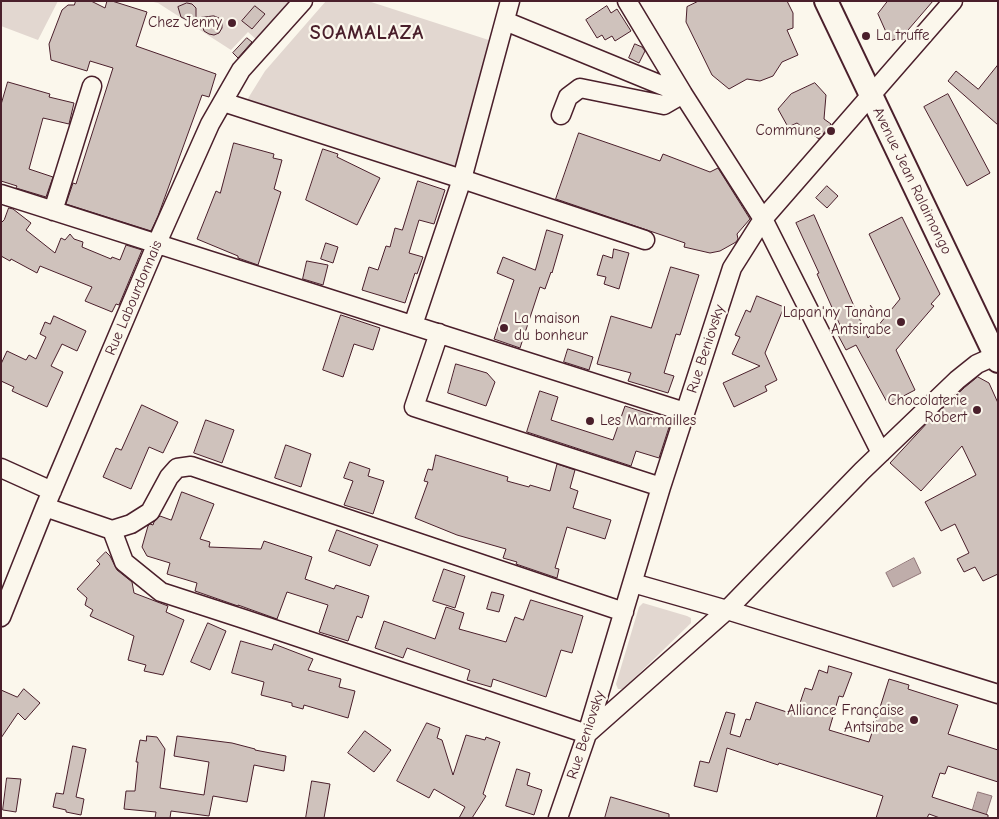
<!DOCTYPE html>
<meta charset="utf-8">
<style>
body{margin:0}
#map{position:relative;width:999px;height:819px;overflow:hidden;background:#fbf7ec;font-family:"Comic Neue",sans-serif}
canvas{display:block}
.frame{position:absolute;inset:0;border:2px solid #4a1f2b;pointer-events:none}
</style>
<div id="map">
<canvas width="999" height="819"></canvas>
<div class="frame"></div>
</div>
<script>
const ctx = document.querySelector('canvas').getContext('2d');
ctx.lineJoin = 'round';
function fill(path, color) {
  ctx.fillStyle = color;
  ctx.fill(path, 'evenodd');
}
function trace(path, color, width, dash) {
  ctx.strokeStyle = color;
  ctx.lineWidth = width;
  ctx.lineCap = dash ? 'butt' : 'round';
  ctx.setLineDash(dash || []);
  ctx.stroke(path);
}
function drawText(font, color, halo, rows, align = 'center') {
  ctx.font = font + ' "Comic Neue",sans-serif';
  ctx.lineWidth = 4.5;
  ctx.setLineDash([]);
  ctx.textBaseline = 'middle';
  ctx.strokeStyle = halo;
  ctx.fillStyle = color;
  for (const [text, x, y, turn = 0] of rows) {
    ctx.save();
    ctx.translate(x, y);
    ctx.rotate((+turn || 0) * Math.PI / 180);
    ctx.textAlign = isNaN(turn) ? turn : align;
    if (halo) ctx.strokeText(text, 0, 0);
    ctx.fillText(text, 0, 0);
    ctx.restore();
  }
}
fill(new Path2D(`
 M 1,1 L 58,1 L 38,40 L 1,26 Z
 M 149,1 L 299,1 L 259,42 L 248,32 L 231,50 L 158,3 Z
 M 326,1 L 368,1 L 498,43 L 456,170 L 247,100 L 265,71 Z
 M 643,603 L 687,616 L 691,618 L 691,623 L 623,689 L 618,689 L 616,684 L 639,607 Z`), '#e2d7d0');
const water = new Path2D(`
 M 914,558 L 921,573 L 893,587 L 886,573 Z
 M 978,792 L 992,796 L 985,818 L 971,816 Z`);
fill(water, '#bfadaa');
trace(water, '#907477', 1);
const building = new Path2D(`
 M 76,1 L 91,1 L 105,8 L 107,1 L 112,1 L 147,12 L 136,46 L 216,74 L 209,97 L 202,95 L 158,216 L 151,231 L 66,204 L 73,183 L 76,184 L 113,68 L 90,61 L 87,71 L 51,60 L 49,44 L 62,10 L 68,5 L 74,5 Z
 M 699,1 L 787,1 L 793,13 L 793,28 L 787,30 L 798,55 L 782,62 L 773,76 L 760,81 L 747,79 L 729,89 L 712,75 L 686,22 L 687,7 Z
 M 888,1 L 933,1 L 902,37 L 890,41 L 878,14 Z
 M 187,3 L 192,4 L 196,8 L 196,18 L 187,20 L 181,17 L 178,7 Z
 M 255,6 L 265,14 L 252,29 L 242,21 Z
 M 607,6 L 611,13 L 617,9 L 631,31 L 615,41 L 612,36 L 605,40 L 602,35 L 597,38 L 586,20 Z
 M 214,16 L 219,18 L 222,22 L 222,28 L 219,33 L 214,35 L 209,34 L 204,31 L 200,18 Z
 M 247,38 L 252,42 L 238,58 L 233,53 Z
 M 635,44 L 642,47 L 645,51 L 639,63 L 629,58 Z
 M 998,65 L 998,125 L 948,81 L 956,71 L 978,89 Z
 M 8,82 L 50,94 L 49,97 L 74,103 L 69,124 L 43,118 L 29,169 L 53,177 L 46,197 L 16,188 L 17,186 L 1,181 L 1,105 Z
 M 815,83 L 826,95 L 824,119 L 831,124 L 819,139 L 797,123 L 788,127 L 778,109 L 791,94 Z
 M 948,94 L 990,173 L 967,186 L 924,107 Z
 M 579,133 L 660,161 L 663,154 L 710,172 L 718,168 L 750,219 L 737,234 L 738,239 L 736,242 L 720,251 L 710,253 L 684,247 L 685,243 L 556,199 Z
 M 234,143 L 274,154 L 273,158 L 282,160 L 274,189 L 281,192 L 258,265 L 238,258 L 238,256 L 197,239 L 216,191 L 220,193 Z
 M 323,149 L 338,154 L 337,157 L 380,178 L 357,225 L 306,200 Z
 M 418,181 L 445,190 L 434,224 L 419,220 L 409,253 L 423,257 L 417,274 L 415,273 L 405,303 L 362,290 L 369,267 L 378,270 L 386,246 L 390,247 L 395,228 L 402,230 Z
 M 827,186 L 838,196 L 827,208 L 816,198 Z
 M 9,208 L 13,209 L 31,223 L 26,230 L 55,253 L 61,238 L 65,240 L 70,234 L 74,239 L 83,242 L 82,247 L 111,259 L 112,257 L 120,260 L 126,245 L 142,250 L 119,305 L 116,304 L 112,312 L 85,301 L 92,287 L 40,266 L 37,273 L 11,259 L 10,261 L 1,256 L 1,223 L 4,220 Z
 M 814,215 L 868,338 L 900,299 L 869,234 L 902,217 L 940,294 L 931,304 L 934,306 L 896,350 L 915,390 L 888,404 L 856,345 L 846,350 L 838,335 L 843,332 L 817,274 L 819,273 L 796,223 Z
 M 547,230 L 563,235 L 552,273 L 551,272 L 545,289 L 540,287 L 520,348 L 494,339 L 514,280 L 497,273 L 503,257 L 535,270 Z
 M 326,243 L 338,247 L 333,263 L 321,259 Z
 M 614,249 L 629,253 L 619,289 L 604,284 L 606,277 L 597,275 L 603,255 L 612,258 Z
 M 307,261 L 328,265 L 323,285 L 303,279 Z
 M 671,267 L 699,275 L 680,335 L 676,334 L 664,373 L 674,376 L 668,393 L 628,381 L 631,373 L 597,364 L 611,316 L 651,328 Z
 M 757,296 L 784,307 L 765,353 L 777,380 L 765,386 L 767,391 L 734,407 L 723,383 L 760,366 L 732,354 L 740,337 L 735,335 L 746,310 L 750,312 Z
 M 341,315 L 380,328 L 373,350 L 354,344 L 343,377 L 323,370 Z
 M 54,316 L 86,331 L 77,351 L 62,344 L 51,366 L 63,372 L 47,407 L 12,391 L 14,387 L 1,381 L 1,364 L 7,351 L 26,360 L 29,355 L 36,359 L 46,337 L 40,334 L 45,322 L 50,324 Z
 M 568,349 L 593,357 L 589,370 L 564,362 Z
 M 456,364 L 487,373 L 495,382 L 486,406 L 448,393 Z
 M 978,377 L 989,383 L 998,403 L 998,574 L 983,581 L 975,567 L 964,572 L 957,559 L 969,553 L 955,524 L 941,531 L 925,502 L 976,475 L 962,446 L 921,491 L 890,463 L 929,421 L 964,388 Z
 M 540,391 L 558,397 L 551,420 L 613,440 L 625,406 L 671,421 L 659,458 L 636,451 L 631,466 L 527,432 Z
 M 142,405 L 178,422 L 163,453 L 149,447 L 131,489 L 103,477 L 116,448 L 121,450 Z
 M 206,420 L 234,430 L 222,463 L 194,453 Z
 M 286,445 L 311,454 L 301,487 L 275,478 Z
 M 436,455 L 508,477 L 507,481 L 529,487 L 530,485 L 550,491 L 557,464 L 575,470 L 570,488 L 578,491 L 573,508 L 611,520 L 605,539 L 567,527 L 555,568 L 559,569 L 557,578 L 516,564 L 517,562 L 503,558 L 506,549 L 457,535 L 415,518 L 428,482 L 424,481 L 428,469 L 432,470 Z
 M 350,462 L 370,469 L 368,476 L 384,481 L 373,514 L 344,505 L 353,481 L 344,478 Z
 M 182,492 L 214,504 L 200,539 L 210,542 L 209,547 L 261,549 L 264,541 L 312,557 L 305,579 L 334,589 L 336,585 L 369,596 L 362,618 L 357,616 L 348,641 L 319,632 L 328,605 L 287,592 L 277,619 L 238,605 L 238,606 L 195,591 L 197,583 L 167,574 L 170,563 L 147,556 L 142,547 L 148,526 L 150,524 L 153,525 L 154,522 L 160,516 L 171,520 Z
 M 337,530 L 378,545 L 370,566 L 329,551 Z
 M 106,552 L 110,556 L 117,570 L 132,582 L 134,593 L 168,606 L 166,612 L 184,620 L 163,675 L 144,671 L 146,665 L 128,660 L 134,636 L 90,616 L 93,610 L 85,605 L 87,598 L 77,589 L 100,564 L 97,561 Z
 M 444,569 L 465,576 L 455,608 L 433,601 Z
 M 492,592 L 504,595 L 499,612 L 487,609 Z
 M 531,600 L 583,616 L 572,653 L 561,650 L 546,697 L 493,679 L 491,687 L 467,680 L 470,670 L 407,648 L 403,658 L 375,648 L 384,621 L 435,639 L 446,607 L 464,613 L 459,629 L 506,642 L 515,617 L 523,620 Z
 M 208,623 L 226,631 L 210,670 L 191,662 Z
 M 241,641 L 272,650 L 274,644 L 313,659 L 308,670 L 341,679 L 339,687 L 355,691 L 348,718 L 304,705 L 303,709 L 292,706 L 292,703 L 261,695 L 264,682 L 232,673 Z
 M 829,666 L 852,673 L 843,697 L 839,696 L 829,730 L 869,742 L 889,679 L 909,685 L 908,689 L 958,705 L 948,734 L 998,750 L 998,782 L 948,766 L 945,774 L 940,773 L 932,797 L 988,815 L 988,818 L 940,818 L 929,814 L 927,818 L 876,818 L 883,796 L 779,763 L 778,765 L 727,748 L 717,792 L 694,786 L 700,761 L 709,763 L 726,712 L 735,714 L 730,734 L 740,737 L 746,719 L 750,720 L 756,702 L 796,715 L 805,688 L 812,690 L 819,670 L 827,673 Z
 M 24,689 L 40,703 L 25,720 L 18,713 L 1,738 L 1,690 L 17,697 Z
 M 427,723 L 440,728 L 437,738 L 442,740 L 453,775 L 466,735 L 485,740 L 486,737 L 500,742 L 483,794 L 486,796 L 472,818 L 459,818 L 465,807 L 434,789 L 429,798 L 397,781 Z
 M 365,731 L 391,750 L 374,772 L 348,753 Z
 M 147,736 L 157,737 L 165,749 L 160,788 L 204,795 L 209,762 L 174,756 L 177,736 L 232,743 L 255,749 L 255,750 L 286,756 L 284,771 L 254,765 L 247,802 L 213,796 L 209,816 L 171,811 L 170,818 L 155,818 L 156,812 L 124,809 L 126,791 L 135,791 L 138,762 L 136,762 L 140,740 L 146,741 Z
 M 73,746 L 86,749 L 76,797 L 84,799 L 81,815 L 66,812 L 66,810 L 53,807 L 56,793 L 63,794 Z
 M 517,769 L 530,773 L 527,785 L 542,790 L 534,815 L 506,806 Z
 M 7,778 L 21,779 L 16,812 L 3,810 Z
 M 312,781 L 330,784 L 324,818 L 306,818 Z
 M 611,797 L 669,814 L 669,818 L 605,818 Z`);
fill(building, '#cfc2bc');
trace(building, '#4a1f2b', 1);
const minor = new Path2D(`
 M 627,1 L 683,94 L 763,219 L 881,453
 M 505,21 L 683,94
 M 223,102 L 462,179 L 645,240
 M 561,115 L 568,97 L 580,88 L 664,105 L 683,94
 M 1,194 L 685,412
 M 53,211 L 92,86
 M 413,325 L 462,179 L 510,1
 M 439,333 L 414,407 L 661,487
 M 1,468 L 52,491
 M 45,507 L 112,530 L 131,524 L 150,512 L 169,477 L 177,468 L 191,466 L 624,612
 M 112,530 L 124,562 L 161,592 L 247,620 L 587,734 L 727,610 L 862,471 L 957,380 L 977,364 L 995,356 L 998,357
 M 633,583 L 727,610 L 998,694
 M 1,617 L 45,507 L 157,243 L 210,124 L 241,70 L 303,1
 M 558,818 L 587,734 L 661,487 L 732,268 L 763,219 L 953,1`);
const major = new Path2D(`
 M 826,1 L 998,361`);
trace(minor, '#4a1f2b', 21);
trace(major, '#4a1f2b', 26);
trace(minor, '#fbf7ec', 18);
trace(major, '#fbf7ec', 22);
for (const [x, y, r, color] of [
 [232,23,5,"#4a1f2b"],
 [866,36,5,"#4a1f2b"],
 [831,131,5,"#4a1f2b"],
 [901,322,5,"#4a1f2b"],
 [504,328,5,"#4a1f2b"],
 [977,410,5,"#4a1f2b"],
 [590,421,5,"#4a1f2b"],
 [914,720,5,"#4a1f2b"]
]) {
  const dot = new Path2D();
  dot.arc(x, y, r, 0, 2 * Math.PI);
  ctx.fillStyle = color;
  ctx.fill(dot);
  trace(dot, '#fbf7ec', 2);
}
drawText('15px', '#4a1f2b', '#fbf7ec', [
 ["Chez Jenny",222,23],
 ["La truffe",876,36,"left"],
 ["Commune",821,131],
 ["Lapan'ny Tanàna",891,313],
 ["Antsirabe",891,330],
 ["La maison",514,319,"left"],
 ["du bonheur",514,336,"left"],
 ["Chocolaterie",967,401],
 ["Robert",967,418],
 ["Les Marmailles",600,421,"left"],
 ["Alliance Française",904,711],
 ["Antsirabe",904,728]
], 'right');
drawText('15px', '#4a1f2b', '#fbf7ec', [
 ["Avenue Jean Ralaimongo",912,181,64],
 ["Rue Labourdonnais",134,298,-67],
 ["Rue Beniovsky",706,349,-72],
 ["Rue Beniovsky",586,735,-72]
]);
ctx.letterSpacing = '1px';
drawText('bold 20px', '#4a1f2b', '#fbf7ec', [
 ["SOAMALAZA",367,33]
]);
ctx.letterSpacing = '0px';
</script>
